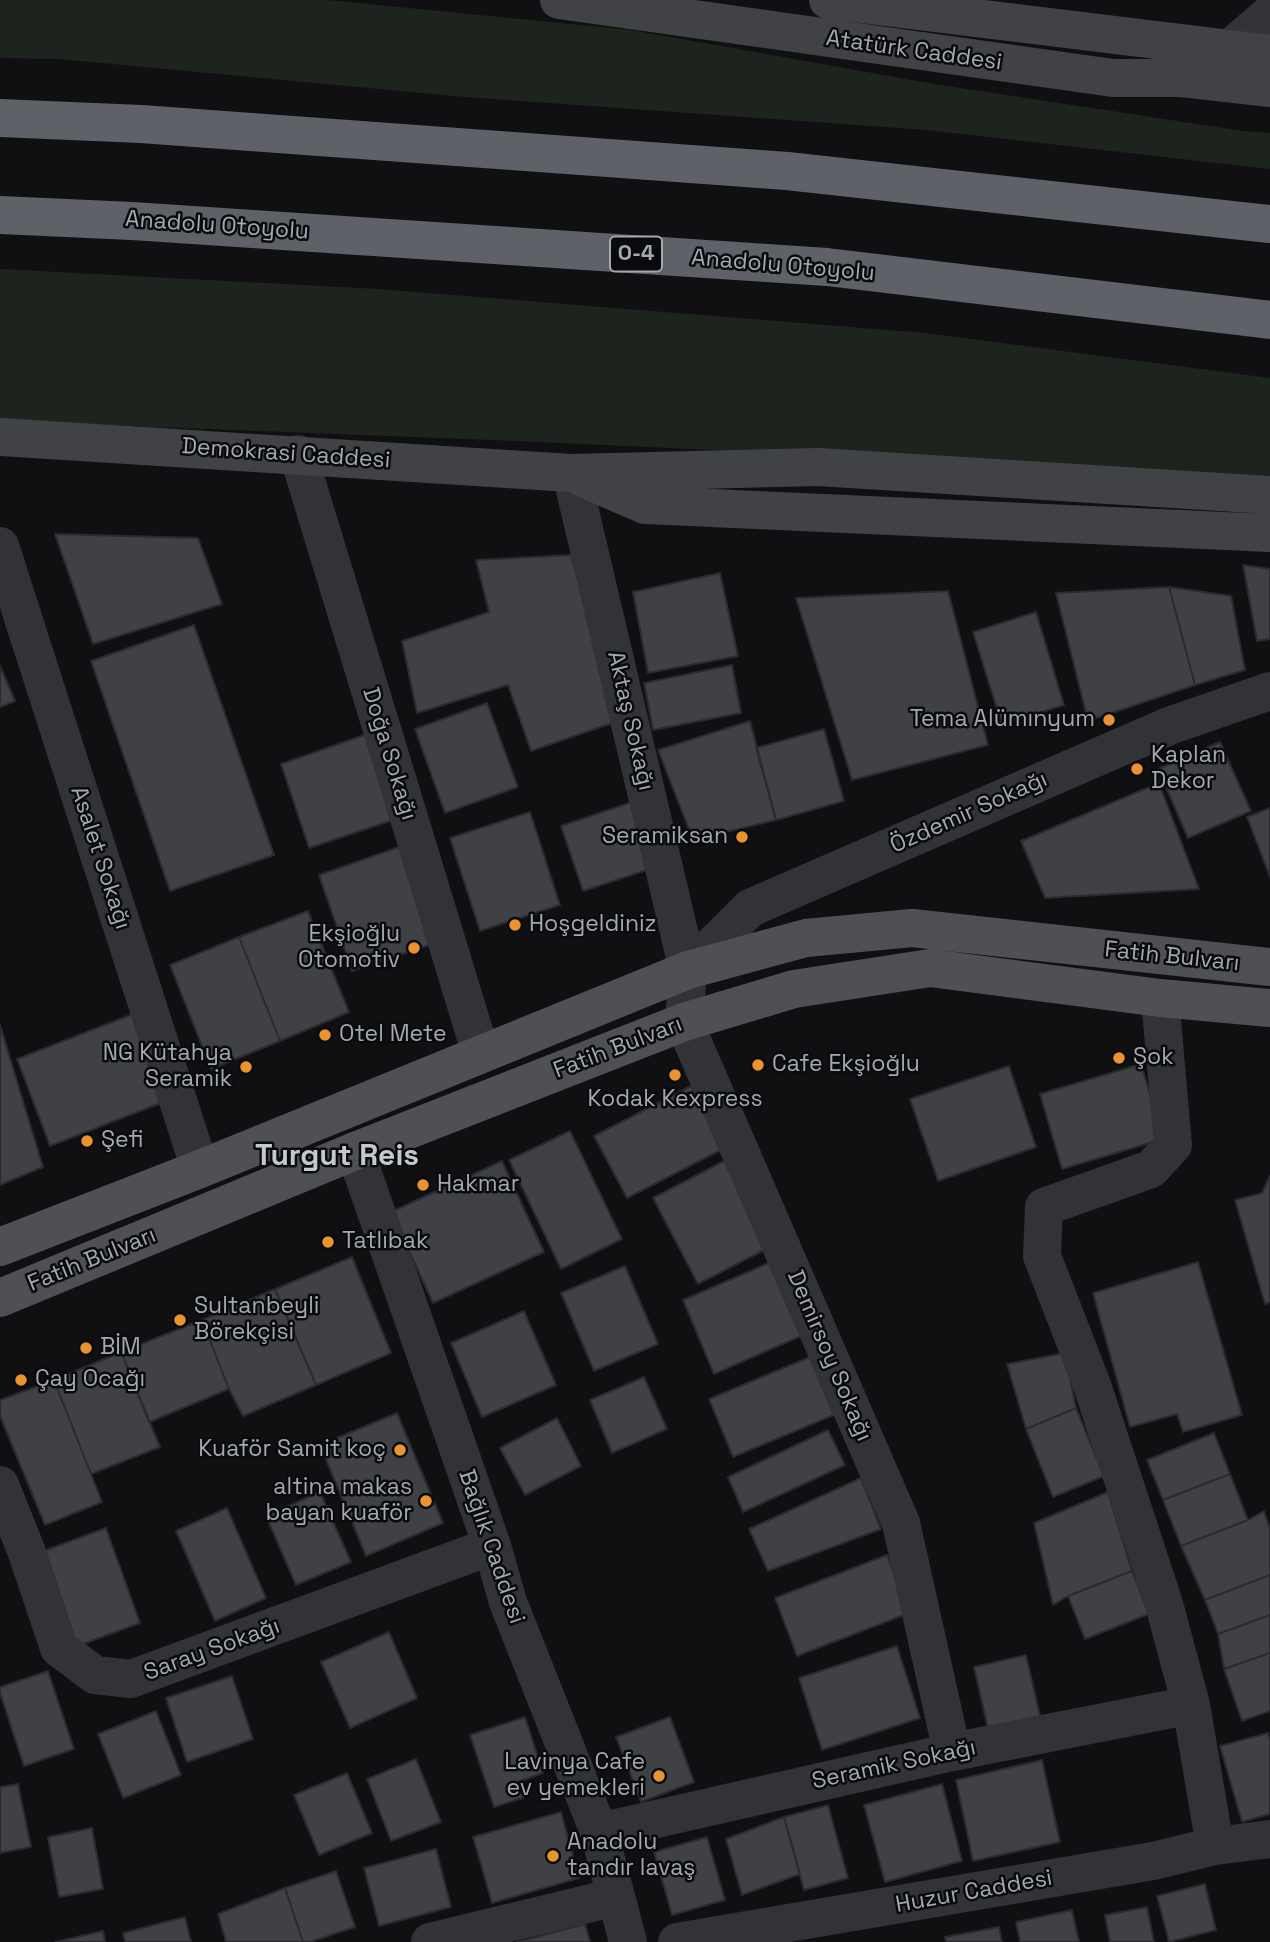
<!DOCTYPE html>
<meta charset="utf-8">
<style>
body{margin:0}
canvas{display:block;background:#101012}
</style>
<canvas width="1270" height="1942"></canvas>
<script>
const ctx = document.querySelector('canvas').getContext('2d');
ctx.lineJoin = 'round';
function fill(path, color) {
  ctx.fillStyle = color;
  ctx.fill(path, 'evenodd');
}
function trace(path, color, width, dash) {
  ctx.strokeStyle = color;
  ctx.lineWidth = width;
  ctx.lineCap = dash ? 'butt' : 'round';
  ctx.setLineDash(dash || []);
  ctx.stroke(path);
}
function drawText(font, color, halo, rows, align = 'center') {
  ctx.font = font + ' "Space Grotesk",sans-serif';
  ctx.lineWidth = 5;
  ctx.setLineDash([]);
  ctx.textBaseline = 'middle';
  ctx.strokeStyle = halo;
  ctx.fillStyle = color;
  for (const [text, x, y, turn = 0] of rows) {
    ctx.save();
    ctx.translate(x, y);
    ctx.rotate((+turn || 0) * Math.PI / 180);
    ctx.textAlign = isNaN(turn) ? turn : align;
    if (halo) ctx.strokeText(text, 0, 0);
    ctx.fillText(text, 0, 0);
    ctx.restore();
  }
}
fill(new Path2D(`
 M 0,0 L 328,0 L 631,30 L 934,84 L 1243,131 L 1270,133 L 1270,169 L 927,130 L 465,97 L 59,59 L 0,58 Z
 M 0,269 L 378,289 L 925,333 L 1270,378 L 1270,479 L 783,453 L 493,440 L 0,421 Z`), '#1d241d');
const building = new Path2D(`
 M 55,534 L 198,538 L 222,604 L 93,644 Z
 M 571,555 L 621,720 L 531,751 L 508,685 L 417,713 L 402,641 L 489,612 L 476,560 Z
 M 1243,565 L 1270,569 L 1270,639 L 1257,641 Z
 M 720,573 L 738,656 L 648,673 L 633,592 Z
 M 1169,587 L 1195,685 L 1088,721 L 1056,593 Z
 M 1169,587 L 1231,596 L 1245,670 L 1195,685 Z
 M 948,591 L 988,745 L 852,780 L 796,598 Z
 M 1036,612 L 1064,705 L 1002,725 L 973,632 Z
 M 194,625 L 274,855 L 170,891 L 91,661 Z
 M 732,665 L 741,713 L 653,730 L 644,683 Z
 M 0,666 L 15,701 L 0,707 Z
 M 487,703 L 518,787 L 445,813 L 415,729 Z
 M 750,721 L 776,820 L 693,840 L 658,750 Z
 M 824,729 L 844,801 L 776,820 L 756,748 Z
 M 367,734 L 396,819 L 309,848 L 281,764 Z
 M 1220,742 L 1251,811 L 1188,838 L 1158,769 Z
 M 1159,783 L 1199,889 L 1045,898 L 1021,841 Z
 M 632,802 L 653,868 L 583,891 L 561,826 Z
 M 1270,808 L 1270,877 L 1247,817 Z
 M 530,812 L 560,905 L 480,931 L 450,838 Z
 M 399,847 L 432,944 L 352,971 L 319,875 Z
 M 308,911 L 349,1012 L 280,1041 L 239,937 Z
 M 239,937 L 280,1041 L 211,1069 L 170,965 Z
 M 133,1014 L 166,1101 L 50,1146 L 17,1059 Z
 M 0,1025 L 43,1167 L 0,1185 Z
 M 1141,1064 L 1163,1139 L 1062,1169 L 1040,1094 Z
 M 1009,1066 L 1036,1147 L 938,1181 L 910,1099 Z
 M 691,1086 L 723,1149 L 627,1198 L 594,1136 Z
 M 570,1131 L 622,1239 L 561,1269 L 509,1160 Z
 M 502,1161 L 544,1252 L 433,1303 L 391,1212 Z
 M 724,1161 L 768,1248 L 698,1284 L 653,1198 Z
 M 1270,1176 L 1270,1302 L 1265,1304 L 1235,1200 L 1262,1193 Z
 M 352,1257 L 391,1353 L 316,1385 L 275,1289 Z
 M 771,1262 L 801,1336 L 714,1374 L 683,1300 Z
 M 1198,1262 L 1242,1415 L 1183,1432 L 1177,1414 L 1130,1427 L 1093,1293 Z
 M 625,1266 L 658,1344 L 594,1371 L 561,1293 Z
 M 275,1289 L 316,1385 L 243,1416 L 229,1389 L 202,1320 Z
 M 524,1311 L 556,1385 L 482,1417 L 451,1343 Z
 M 202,1320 L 229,1389 L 149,1422 L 121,1352 Z
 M 121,1352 L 160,1447 L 91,1474 L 54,1380 Z
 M 1065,1353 L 1076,1408 L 1026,1429 L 1007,1364 Z
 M 810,1357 L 834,1415 L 733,1457 L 709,1399 Z
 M 644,1377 L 667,1429 L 612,1453 L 590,1400 Z
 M 54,1380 L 102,1502 L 45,1525 L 0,1416 L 0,1400 Z
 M 1076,1408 L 1104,1476 L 1053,1497 L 1026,1429 Z
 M 397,1413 L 443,1523 L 366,1556 L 320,1445 Z
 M 557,1418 L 581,1466 L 525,1495 L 500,1448 Z
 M 828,1430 L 845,1465 L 743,1512 L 728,1477 Z
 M 1214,1433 L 1230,1474 L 1163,1500 L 1147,1460 Z
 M 1230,1474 L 1248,1520 L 1181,1546 L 1163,1500 Z
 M 861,1478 L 881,1529 L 768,1571 L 749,1529 Z
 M 320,1492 L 351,1562 L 296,1585 L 266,1516 Z
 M 1108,1492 L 1132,1571 L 1068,1596 L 1053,1605 L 1034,1523 Z
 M 227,1508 L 266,1598 L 215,1621 L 176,1531 Z
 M 1264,1511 L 1270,1529 L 1270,1575 L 1205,1600 L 1181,1546 L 1248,1520 Z
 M 106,1528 L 140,1623 L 72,1648 L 38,1553 Z
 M 887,1555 L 909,1613 L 797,1656 L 775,1598 Z
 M 1132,1571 L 1149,1614 L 1085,1639 L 1068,1596 Z
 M 1270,1575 L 1270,1615 L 1218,1634 L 1205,1600 Z
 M 1270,1615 L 1270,1653 L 1224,1669 L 1218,1634 Z
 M 389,1632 L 417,1698 L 350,1728 L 321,1662 Z
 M 897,1646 L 920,1718 L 822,1750 L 799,1678 Z
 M 1270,1653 L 1270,1711 L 1242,1721 L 1224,1669 Z
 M 1026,1655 L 1040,1716 L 988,1729 L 974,1667 Z
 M 48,1671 L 74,1749 L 24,1766 L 0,1693 L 0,1687 Z
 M 232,1676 L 253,1739 L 187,1762 L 166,1698 Z
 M 156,1711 L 181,1775 L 123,1798 L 98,1734 Z
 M 525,1717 L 543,1773 L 518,1782 L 523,1798 L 494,1807 L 470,1735 Z
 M 670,1717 L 694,1782 L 641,1802 L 616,1737 Z
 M 1268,1733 L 1270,1741 L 1270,1814 L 1242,1822 L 1220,1746 Z
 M 416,1759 L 441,1822 L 391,1841 L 367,1779 Z
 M 1042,1760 L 1060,1842 L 973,1861 L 956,1780 Z
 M 347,1773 L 372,1833 L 319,1855 L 294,1795 Z
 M 18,1784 L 31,1847 L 0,1853 L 0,1787 Z
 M 942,1784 L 962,1861 L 885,1882 L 864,1805 Z
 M 828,1805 L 848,1878 L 804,1890 L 784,1817 Z
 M 561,1812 L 579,1878 L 492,1903 L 473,1837 Z
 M 784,1817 L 800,1874 L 742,1895 L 726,1839 Z
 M 92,1828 L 103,1889 L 59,1897 L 48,1837 Z
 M 707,1837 L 725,1900 L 672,1915 L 654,1852 Z
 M 436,1849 L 451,1907 L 379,1926 L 364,1868 Z
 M 336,1871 L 355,1927 L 310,1942 L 303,1942 L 285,1888 Z
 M 1205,1884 L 1216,1930 L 1169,1942 L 1157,1896 Z
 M 285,1888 L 303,1942 L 226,1942 L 218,1914 Z
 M 1147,1907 L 1154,1942 L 1110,1942 L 1105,1915 Z
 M 1072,1910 L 1079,1942 L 1020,1942 L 1016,1922 Z
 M 185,1917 L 191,1942 L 125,1942 L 123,1933 Z
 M 585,1924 L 590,1942 L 517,1942 Z
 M 999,1927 L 1002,1942 L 946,1942 L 945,1937 Z
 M 103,1931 L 105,1942 L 55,1942 Z`);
fill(building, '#3f4145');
trace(building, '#2a2b2e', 2);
trace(new Path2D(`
 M 1208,62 L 1229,49 L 1270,14
 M 298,454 L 481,1054
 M 571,473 L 688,970 L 684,1022 L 901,1523 L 952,1752
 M 0,546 L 200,1169
 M 688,970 L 750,908 L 1169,726 L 1270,691
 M 1160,998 L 1173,1145 L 1151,1169 L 1044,1207 L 1042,1256 L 1092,1385 L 1164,1604 L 1191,1705 L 1215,1846
 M 355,1151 L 492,1546 L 508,1602 L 599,1832 L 628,1942
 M 0,1485 L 26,1550 L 59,1648 L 95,1675 L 131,1679 L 492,1546
 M 599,1832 L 952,1752 L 1191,1705
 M 430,1942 L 616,1897
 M 677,1942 L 1153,1861 L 1215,1846 L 1270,1839`), '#313336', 38);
trace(new Path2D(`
 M 559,0 L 1113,78 L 1182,78 L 1270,88
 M 828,0 L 1270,54
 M 0,437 L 571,473 L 818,467 L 1270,495
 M 583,478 L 645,505 L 1270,533`), '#404246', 38);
trace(new Path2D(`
 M 0,1247 L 200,1169 L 688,970 L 806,938 L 912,928 L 1270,967
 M 0,1298 L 355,1151 L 628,1044 L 684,1022 L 794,989 L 930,968 L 1160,998 L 1270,1008`), '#4e5055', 38);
trace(new Path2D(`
 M 0,118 L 141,124 L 787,171 L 1270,224
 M 0,215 L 132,221 L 827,267 L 1270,320`), '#5e6167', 38);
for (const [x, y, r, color] of [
 [1109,720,7,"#ea9330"],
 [1137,769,7,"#ea9330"],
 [742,837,7,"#ea9330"],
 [515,925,7,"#ea9330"],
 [414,948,7,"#ea9330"],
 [325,1035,7,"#ea9330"],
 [1119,1058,7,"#ea9330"],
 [758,1065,7,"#ea9330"],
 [246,1067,7,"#ea9330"],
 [675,1075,7,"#ea9330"],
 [87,1141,7,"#ea9330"],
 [423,1185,7,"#ea9330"],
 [328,1242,7,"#ea9330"],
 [180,1320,7,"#ea9330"],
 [86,1348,7,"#ea9330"],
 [21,1380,7,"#ea9330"],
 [400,1450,7,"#ea9330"],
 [426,1501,7,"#ea9330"],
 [659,1776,7,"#ea9330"],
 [553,1856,7,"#ea9330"]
]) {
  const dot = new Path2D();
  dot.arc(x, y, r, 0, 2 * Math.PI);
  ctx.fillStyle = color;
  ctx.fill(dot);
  trace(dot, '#0b0b0d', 2.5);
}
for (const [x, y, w] of [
 [636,254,52]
]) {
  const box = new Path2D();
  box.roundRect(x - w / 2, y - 17.5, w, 35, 5);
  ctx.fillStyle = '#0b0b0d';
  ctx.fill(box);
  trace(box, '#a2a9b2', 2);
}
drawText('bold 21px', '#a2a9b2', null, [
 ["O-4",636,254]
]);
drawText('23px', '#a2a9b2', '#0b0b0d', [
 ["Atatürk Caddesi",914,51,8],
 ["Anadolu Otoyolu",217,226,4],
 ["Anadolu Otoyolu",783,266,5],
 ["Demokrasi Caddesi",286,454,4],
 ["Aktaş Sokağı",630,721,77],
 ["Doğa Sokağı",389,754,73],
 ["Özdemir Sokağı",969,813,-24],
 ["Asalet Sokağı",100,858,72],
 ["Fatih Bulvarı",1172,957,6],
 ["Fatih Bulvarı",618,1048,-21],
 ["Fatih Bulvarı",92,1260,-22],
 ["Demirsoy Sokağı",829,1356,67],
 ["Bağlık Caddesi",491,1547,71],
 ["Saray Sokağı",212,1650,-20],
 ["Seramik Sokağı",894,1765,-12],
 ["Huzur Caddesi",974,1892,-10]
]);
drawText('23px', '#a2a9b2', '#0b0b0d', [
 ["Tema Alümınyum",1095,720,"right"],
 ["Kaplan",1151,756],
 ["Dekor",1151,782],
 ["Seramiksan",728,837,"right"],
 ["Hoşgeldiniz",529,925],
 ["Ekşioğlu",400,935,"right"],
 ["Otomotiv",400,961,"right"],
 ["Otel Mete",339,1035],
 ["NG Kütahya",232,1054,"right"],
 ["Seramik",232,1080,"right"],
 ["Şok",1133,1058],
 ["Cafe Ekşioğlu",772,1065],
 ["Kodak Kexpress",675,1100,"center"],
 ["Şefi",101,1141],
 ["Hakmar",437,1185],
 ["Tatlıbak",342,1242],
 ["Sultanbeyli",194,1307],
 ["Börekçisi",194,1333],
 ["BİM",100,1348],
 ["Çay Ocağı",35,1380],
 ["Kuaför Samit koç",386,1450,"right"],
 ["altina makas",412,1488,"right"],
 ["bayan kuaför",412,1514,"right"],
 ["Lavinya Cafe",645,1763,"right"],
 ["ev yemekleri",645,1789,"right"],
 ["Anadolu",567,1843],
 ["tandır lavaş",567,1869]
], 'left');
drawText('bold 30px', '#c3c7ce', '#0b0b0d', [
 ["Turgut Reis",337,1157]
]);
</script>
